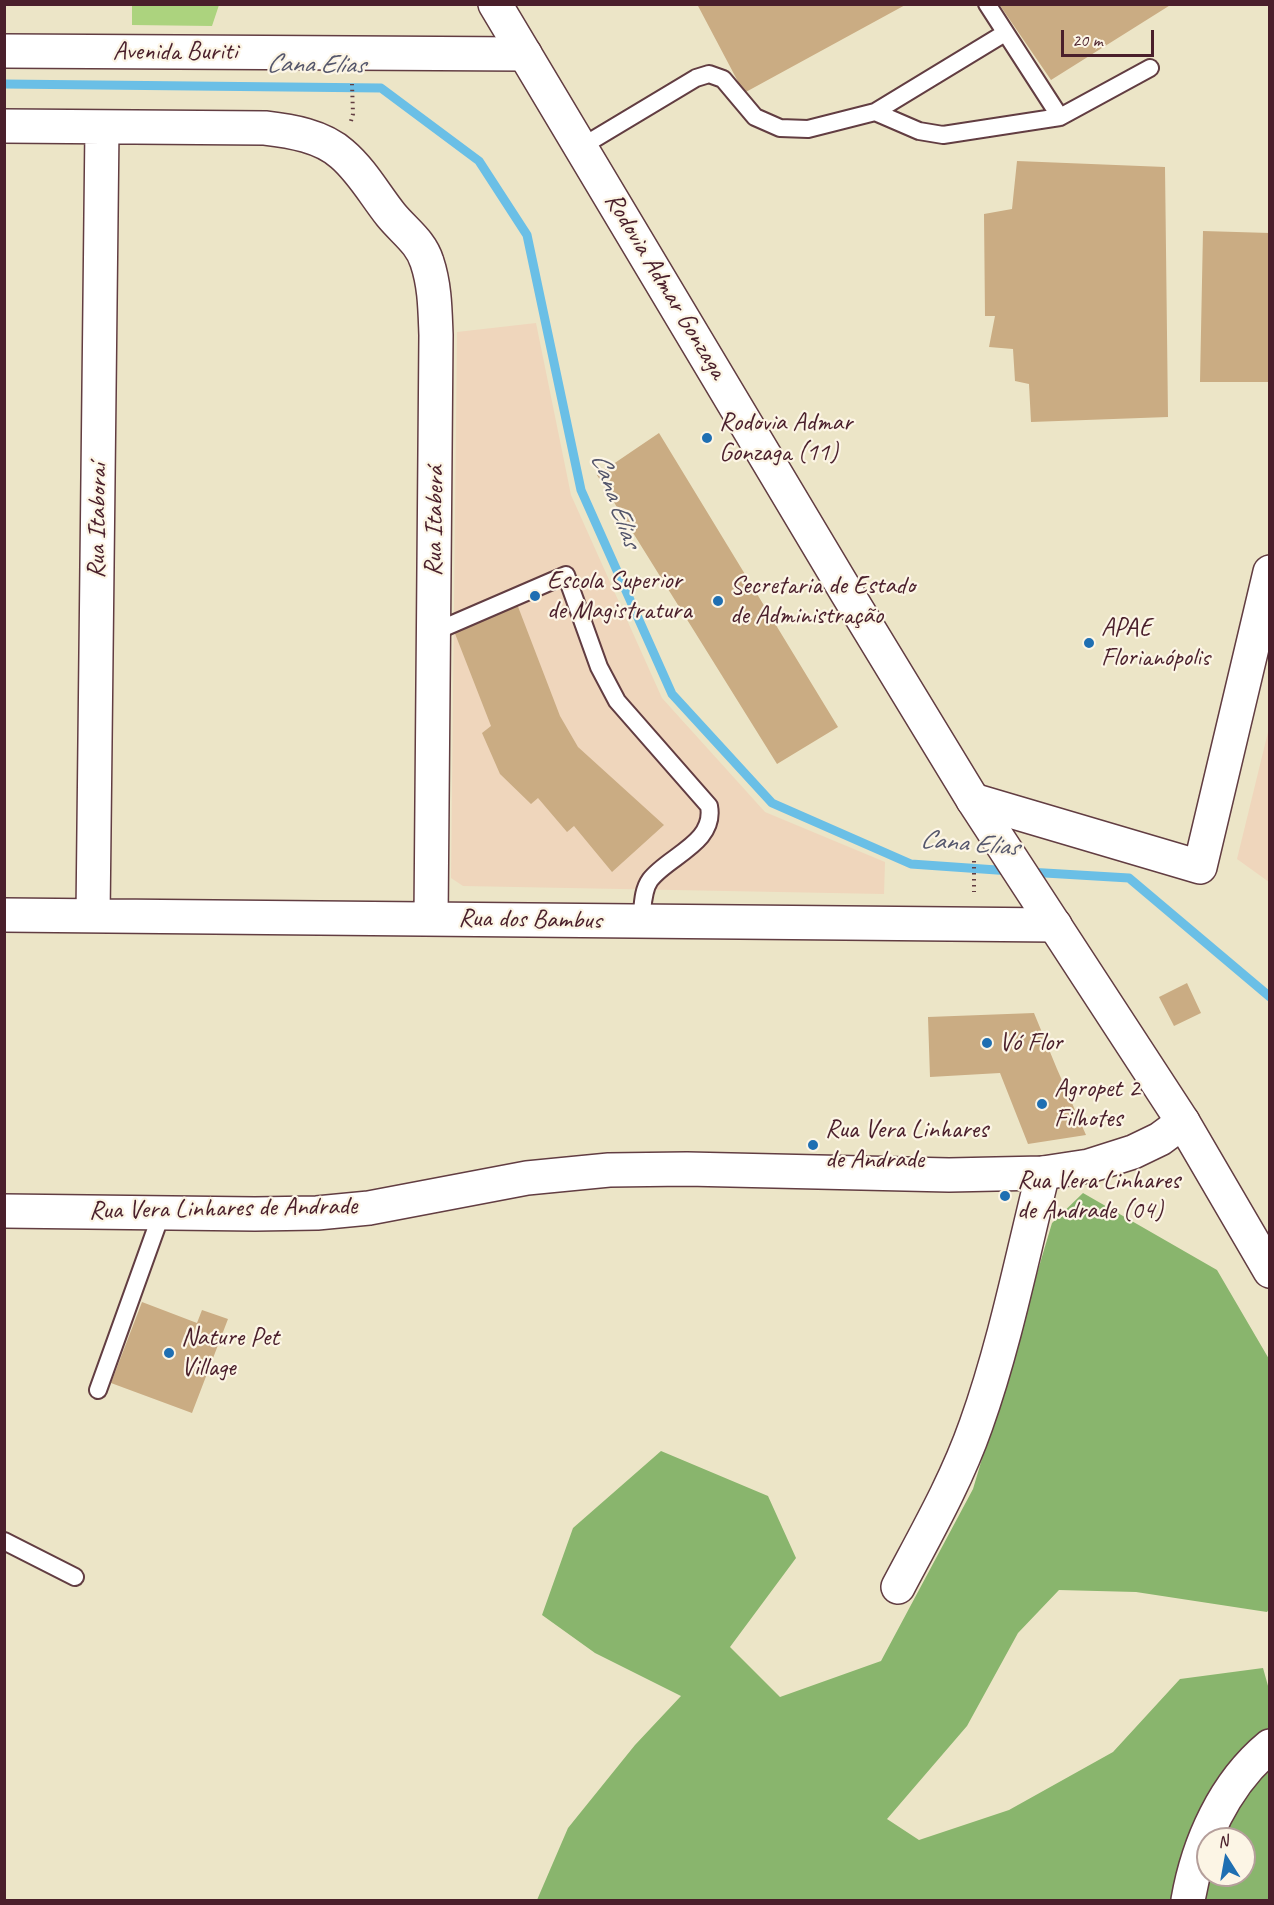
<!DOCTYPE html>
<meta charset="utf-8">
<style>
body{margin:0}
#map{position:relative;width:1274px;height:1905px;overflow:hidden;background:#ece5c7;font-family:Caveat,sans-serif}
canvas{display:block}
.frame{position:absolute;inset:0;border:6px solid #4a1f2b;pointer-events:none}
.north{position:absolute;left:1196px;top:1827px;width:60px;height:60px;box-sizing:border-box;background:#fcf5e5;border:2px solid #b59f9b;border-radius:50%;rotate:349deg;font-size:16px;font-weight:700;line-height:24px;text-align:center;color:#4a1f2b}
.north::after{content:'';display:block;margin:auto;width:21px;height:27px;background:#1f6fb2;clip-path:polygon(50% 0,100% 100%,50% 72%,0 100%)}
.scale{position:absolute;left:1061px;top:30px;width:93px;height:27px;box-sizing:border-box;border:3px solid #4a1f2b;border-top:0;padding-left:8px;font-size:18px;line-height:21px;white-space:nowrap;color:#4a1f2b;-webkit-text-stroke:4px #fcf5e5;paint-order:stroke}
</style>
<div id="map">
<canvas width="1274" height="1905"></canvas>
<div class="frame"></div>
<div class="north">N</div>
<div class="scale">20 m</div>
</div>
<script>
const ctx = document.querySelector('canvas').getContext('2d');
ctx.lineJoin = 'round';
function fill(path, color) {
  ctx.fillStyle = color;
  ctx.fill(path, 'evenodd');
}
function trace(path, color, width, dash) {
  ctx.strokeStyle = color;
  ctx.lineWidth = width;
  ctx.lineCap = dash ? 'butt' : 'round';
  ctx.setLineDash(dash || []);
  ctx.stroke(path);
}
function drawText(font, color, halo, rows, align = 'center') {
  ctx.font = font + ' Caveat,sans-serif';
  ctx.lineWidth = 4.5;
  ctx.setLineDash([]);
  ctx.textBaseline = 'middle';
  ctx.strokeStyle = halo;
  ctx.fillStyle = color;
  for (const [text, x, y, turn = 0] of rows) {
    ctx.save();
    ctx.translate(x, y);
    ctx.rotate((+turn || 0) * Math.PI / 180);
    ctx.textAlign = isNaN(turn) ? turn : align;
    if (halo) ctx.strokeText(text, 0, 0);
    ctx.fillText(text, 0, 0);
    ctx.restore();
  }
}
fill(new Path2D(`
 M 536,323 L 571,495 L 662,698 L 765,812 L 885,862 L 884,894 L 463,886 L 451,878 L 457,332 Z
 M 1269,728 L 1269,882 L 1237,859 Z`), '#efd6bc');
fill(new Path2D(`
 M 132,5 L 132,4 L 219,5 L 212,26 L 132,25 Z`), '#acd37e');
fill(new Path2D(`
 M 1083,1193 L 1217,1270 L 1269,1359 L 1269,1609 L 1267,1612 L 1136,1592 L 1059,1590 L 1018,1633 L 967,1726 L 887,1819 L 919,1840 L 1009,1810 L 1113,1752 L 1180,1679 L 1263,1668 L 1270,1693 L 1269,1900 L 537,1900 L 568,1828 L 635,1745 L 681,1696 L 595,1653 L 542,1615 L 573,1528 L 661,1451 L 768,1496 L 796,1558 L 730,1647 L 780,1697 L 881,1661 L 973,1489 L 1052,1223 ZM 1208,1839 L 1244,1839 L 1244,1875 L 1208,1875 Z`), '#89b56d');
trace(new Path2D(`
 M 4,84 L 381,88 L 479,161 L 527,235 L 581,490 L 672,694 L 772,803 L 911,864 L 1011,871
 M 1028,872 L 1129,878 L 1270,997`), '#6abfe6', 9);
fill(new Path2D(`
 M 697,4 L 907,4 L 744,93 Z
 M 999,4 L 1172,4 L 1051,80 Z
 M 1017,161 L 1165,167 L 1168,417 L 1031,422 L 1029,384 L 1015,381 L 1013,349 L 989,347 L 995,316 L 985,316 L 984,214 L 1012,209 Z
 M 1203,231 L 1270,233 L 1270,382 L 1200,382 Z
 M 659,433 L 838,727 L 777,764 L 597,475 Z
 M 517,604 L 560,716 L 578,747 L 664,825 L 612,872 L 574,826 L 567,832 L 538,798 L 531,804 L 500,774 L 482,733 L 491,726 L 454,631 Z
 M 1187,983 L 1201,1013 L 1174,1026 L 1159,997 Z
 M 1034,1013 L 1057,1069 L 1086,1135 L 1028,1144 L 1000,1073 L 930,1077 L 928,1017 Z
 M 142,1302 L 197,1323 L 202,1310 L 228,1319 L 192,1413 L 111,1383 Z`), '#caac83');
const lane = new Path2D(`
 M 987,4 L 1060,117
 M 875,112 L 919,131 L 943,135 L 1060,117 L 1150,68
 M 581,147 L 696,78 L 709,74 L 723,79 L 755,117 L 780,128 L 808,129 L 875,112 L 1005,33
 M 434,632 L 566,575 L 599,667 L 617,701 L 709,806 C 716,843 668,856 650,880 C 642,891 643,908 641,921
 M 98,1390 L 162,1212
 M 4,1541 L 75,1577`);
const street = new Path2D(`
 M 4,51 L 525,54
 M 4,126 L 265,128 C 291,131 322,136 342,154 C 362,171 375,195 391,215 C 404,231 421,242 427,262 C 435,286 435,310 436,335 L 431,919
 M 973,800 L 1200,867 L 1270,572
 M 4,915 L 1055,925
 M 93,916 L 102,127
 M 898,1587 C 926,1534 956,1482 976,1425 C 1005,1344 1022,1257 1043,1173
 M 1188,1900 C 1198,1843 1224,1784 1270,1746`);
const secondary = new Path2D(`
 M 4,1211 L 255,1214 L 317,1213 L 369,1208 L 527,1178 L 609,1170 L 687,1169 L 949,1175 L 1043,1173 L 1089,1166 L 1133,1152 L 1160,1139 L 1183,1122`);
const primary = new Path2D(`
 M 495,4 L 847,593 L 973,800 L 1183,1122 L 1270,1271`);
trace(lane, '#623d42', 20);
trace(street, '#623d42', 36);
trace(secondary, '#623d42', 36);
trace(primary, '#623d42', 36);
trace(new Path2D(`
 M 351,121 L 353,114 L 352,84
 M 974,861 L 974,892`), '#623d42', 4, [1.5, 4.5]);
trace(lane, '#fff', 16);
trace(street, '#fff', 33);
trace(secondary, '#fff', 33);
trace(primary, '#fff', 33);
for (const [x, y, r, color] of [
 [707,438,6,"#1f6fb2"],
 [535,596,6,"#1f6fb2"],
 [718,601,6,"#1f6fb2"],
 [1089,643,6,"#1f6fb2"],
 [987,1043,6,"#1f6fb2"],
 [1042,1104,6,"#1f6fb2"],
 [813,1145,6,"#1f6fb2"],
 [1005,1196,6,"#1f6fb2"],
 [169,1353,6,"#1f6fb2"]
]) {
  const dot = new Path2D();
  dot.arc(x, y, r, 0, 2 * Math.PI);
  ctx.fillStyle = color;
  ctx.fill(dot);
  trace(dot, '#fcf5e5', 2);
}
drawText('26px', '#4a1f2b', '#fcf5e5', [
 ["Avenida Buriti",175,52],
 ["Rodovia Admar Gonzaga",665,286,59],
 ["Rua Itaboraí",98,521,-89],
 ["Rua Itaberá",435,521,-89],
 ["Rua dos Bambus",530,920,1],
 ["Rua Vera Linhares de Andrade",223,1209,-1]
]);
drawText('26px', '#4a1f2b', '#fcf5e5', [
 ["Rodovia Admar",719,423],
 ["Gonzaga (11)",719,453],
 ["Escola Superior",547,581],
 ["de Magistratura",547,611],
 ["Secretaria de Estado",730,586],
 ["de Administração",730,616],
 ["APAE",1101,628],
 ["Florianópolis",1101,658],
 ["Vó Flor",999,1043],
 ["Agropet 2",1054,1089],
 ["Filhotes",1054,1119],
 ["Rua Vera Linhares",825,1130],
 ["de Andrade",825,1160],
 ["Rua Vera Linhares",1017,1181],
 ["de Andrade (04)",1017,1211],
 ["Nature Pet",181,1338],
 ["Village",181,1368]
], 'left');
drawText('italic 27px', '#55576c', '#fcf5e5', [
 ["Cana Elias",315,65,1],
 ["Cana Elias",615,500,70],
 ["Cana Elias",969,844,5]
]);
</script>
